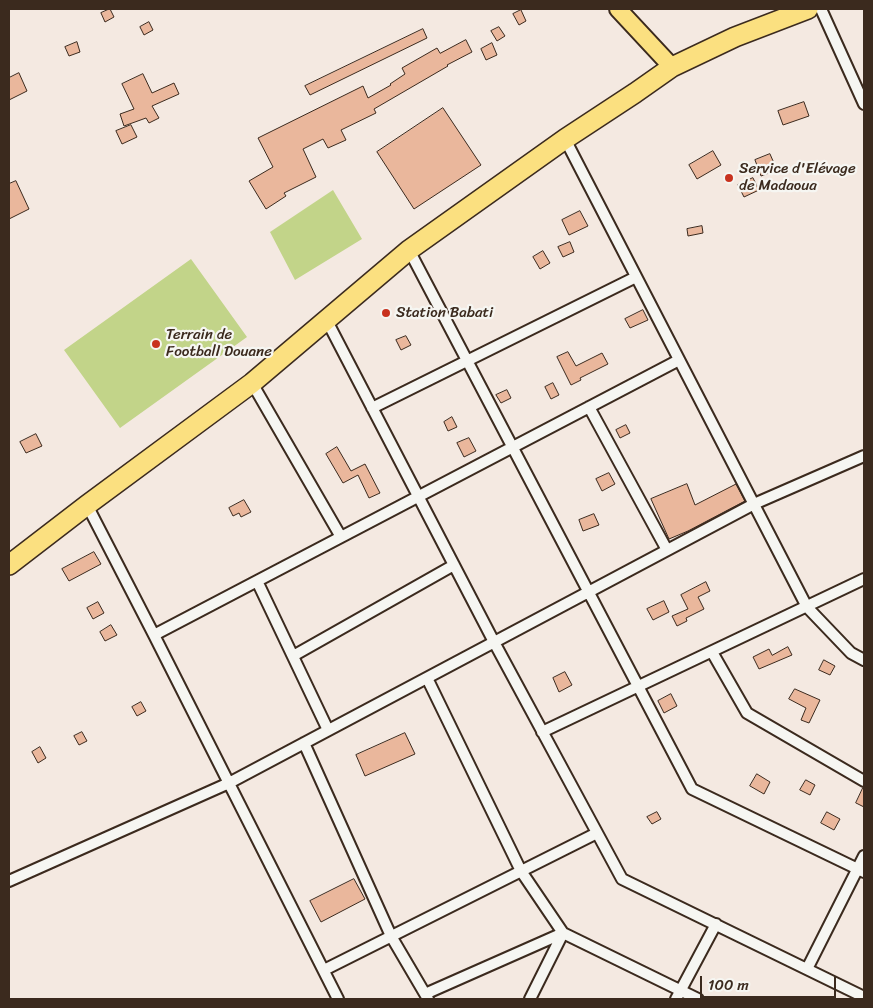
<!DOCTYPE html>
<meta charset="utf-8">
<style>
body{margin:0}
#map{position:relative;width:873px;height:1008px;overflow:hidden;background:#f4e9e1;font-family:Sriracha,sans-serif}
canvas{display:block}
.frame{position:absolute;inset:0;border:10px solid #3b2a1e;pointer-events:none}
.scale{position:absolute;left:700px;top:976px;width:136px;height:22px;box-sizing:border-box;border:2px solid #3b2a1e;border-top:0;padding-left:6px;font-size:15px;line-height:18px;white-space:nowrap;color:#3b2a1e;-webkit-text-stroke:4px #f6f6f2;paint-order:stroke}
</style>
<div id="map">
<canvas width="873" height="1008"></canvas>
<div class="frame"></div>
<div class="scale">100 m</div>
</div>
<script>
const g = document.querySelector('canvas').getContext('2d');
g.lineJoin = 'round';
function fill(path, color) { g.fillStyle = color; g.fill(path, 'evenodd'); }
function trace(path, color, width, dash) { g.strokeStyle = color; g.lineWidth = width; g.lineCap = dash ? 'butt' : 'round'; g.setLineDash(dash || []); g.stroke(path); }
function label(font, color, halo, rows, align = 'center') {
  g.font = font + ' Sriracha,sans-serif'; g.lineWidth = 4.5; g.setLineDash([]); g.textBaseline = 'middle'; g.strokeStyle = halo; g.fillStyle = color; for (const [text, x, y, turn = 0] of rows) {
    g.save(); g.translate(x, y); g.rotate((+turn || 0) * Math.PI / 180); g.textAlign = isNaN(turn) ? turn : align; if (halo) g.strokeText(text, 0, 0); g.fillText(text, 0, 0); g.restore();
  }
}
fill(new Path2D(`
 M333,190l29,49 -67,41 -25,-48z
 M191,259l56,78 -127,91 -56,-78z`), '#c2d489');
const building = new Path2D(`
 M110,9l4,8 -9,5 -4,-9z
 M521,10l5,11 -7,4 -6,-11z
 M149,22l4,8 -9,5 -4,-8z
 M499,27l6,9 -8,5 -6,-10z
 M423,29l4,9 -117,57 -5,-9z
 M466,40l6,12 -25,13 1,1 -74,43 2,4 -35,17 5,10 -18,8 -5,-9 -20,10 13,28 -32,16 2,3 -20,13 -17,-28 24,-14 -15,-29 105,-52 5,12 23,-13 -1,-1 15,-10 -3,-6 35,-20 3,5z
 M77,42l3,10 -11,4 -4,-9z
 M492,43l5,12 -11,5 -5,-11z
 M19,73l8,18 -18,9v-22z
 M143,74l9,19 22,-10 5,11 -27,12 7,12 -10,5 -3,-5 -22,8 -4,-12 14,-5 -12,-25z
 M804,102l5,14 -26,9 -5,-14z
 M443,108l38,57 -67,44 -37,-57z
 M131,125l6,12 -15,7 -6,-13z
 M713,151l8,14 -24,14 -8,-14z
 M770,154l7,16 -16,6 -6,-16z
 M753,178l6,12 -15,7 -6,-12z
 M16,181l13,28 -20,10v-35z
 M580,211l8,15 -19,9 -7,-15z
 M702,226l1,7 -15,3 -1,-7z
 M570,242l4,10 -11,5 -5,-10z
 M543,251l7,12 -10,6 -7,-12z
 M643,310l5,10 -18,8 -5,-9z
 M406,336l5,9 -10,5 -5,-10z
 M568,352l8,14 26,-13 6,11 -28,14 1,2 -10,5 -14,-28z
 M553,383l6,12 -8,4 -6,-12z
 M507,390l4,8 -10,5 -5,-8z
 M452,417l5,10 -9,4 -4,-9z
 M626,425l4,8 -10,5 -4,-8z
 M36,434l6,12 -16,7 -6,-11z
 M469,438l7,13 -12,6 -7,-14z
 M337,447l14,24 14,-7 15,29 -11,5 -11,-23 -15,8 -17,-29z
 M609,473l6,11 -13,7 -6,-12z
 M687,484l8,21 41,-21 9,17 -57,30 -19,8 -18,-40z
 M244,500l7,12 -10,5 -2,-4 -6,3 -4,-8z
 M594,514l5,11 -16,6 -4,-11z
 M94,552l7,12 -32,17 -7,-12z
 M706,582l4,9 -12,6 6,12 -18,9 1,3 -10,5 -5,-10 16,-7 -7,-14z
 M664,601l5,11 -16,8 -6,-11z
 M98,602l6,11 -11,6 -6,-11z
 M111,625l6,10 -12,6 -5,-9z
 M788,647l4,8 -33,14 -6,-12 16,-8 3,6z
 M824,660l11,6 -5,9 -11,-5z
 M565,672l7,13 -13,7 -6,-14z
 M795,689l25,11 -11,23 -8,-3 5,-12 -17,-9z
 M671,694l6,12 -13,7 -6,-12z
 M141,702l5,9 -9,5 -5,-9z
 M82,732l5,9 -8,4 -5,-9z
 M405,733l10,21 -50,22 -9,-21z
 M40,747l6,11 -8,5 -6,-11z
 M757,774l13,8 -6,12 -14,-8z
 M806,780l9,5 -5,10 -10,-5z
 M863,788h1v19l-8,-4z
 M657,812l4,7 -9,5 -5,-7z
 M827,812l13,7 -6,11 -13,-7z
 M354,879l11,20 -44,23 -11,-21z`);
fill(building, '#eab79c');
trace(building, '#3b2a1e', 1);
const street = new Path2D(`
 M821,9l43,95
 M565,139l242,468 44,46 13,7
 M409,250l283,539 172,83
 M326,319l168,323 128,237 242,118
 M252,383l89,154
 M589,407l78,143
 M372,408l264,-131
 M87,505l67,130 184,364
 M257,581l71,149
 M154,635l525,-275
 M712,652l35,61 117,68
 M293,656l161,-91
 M427,678l94,193 42,62 135,66
 M542,732l322,-153
 M304,743l87,193 37,63
 M9,881l220,-98 525,-279 110,-48
 M807,969l57,-113
 M324,970l273,-137
 M425,994l138,-61 -33,66
 M676,999l40,-75`);
const primary = new Path2D(`
 M618,9l54,58`);
const highway = new Path2D(`
 M9,565l78,-60 165,-122 157,-133 156,-111 70,-46 37,-26 63,-30 73,-28`);
trace(street, '#3b2a1e', 14);
trace(primary, '#3b2a1e', 20);
trace(highway, '#3b2a1e', 22);
trace(street, '#f6f6f2', 10);
trace(primary, '#fbe080', 16);
trace(highway, '#fbe080', 19);
for (const [x, y, r, color] of [
 [729,178,5,"#c8321e"],
 [386,313,5,"#c8321e"],
 [156,344,5,"#c8321e"]
]) { const dot = new Path2D(); dot.arc(x, y, r, 0, 2 * Math.PI); g.fillStyle = color; g.fill(dot); trace(dot, '#f6f6f2', 2); }
label('15px', '#3b2a1e', '#f6f6f2', [
 ["Service d'Elévage",739,169],
 ["de Madaoua",739,186],
 ["Station Babati",396,313],
 ["Terrain de",166,335],
 ["Football Douane",166,352]
], 'left');
</script>
